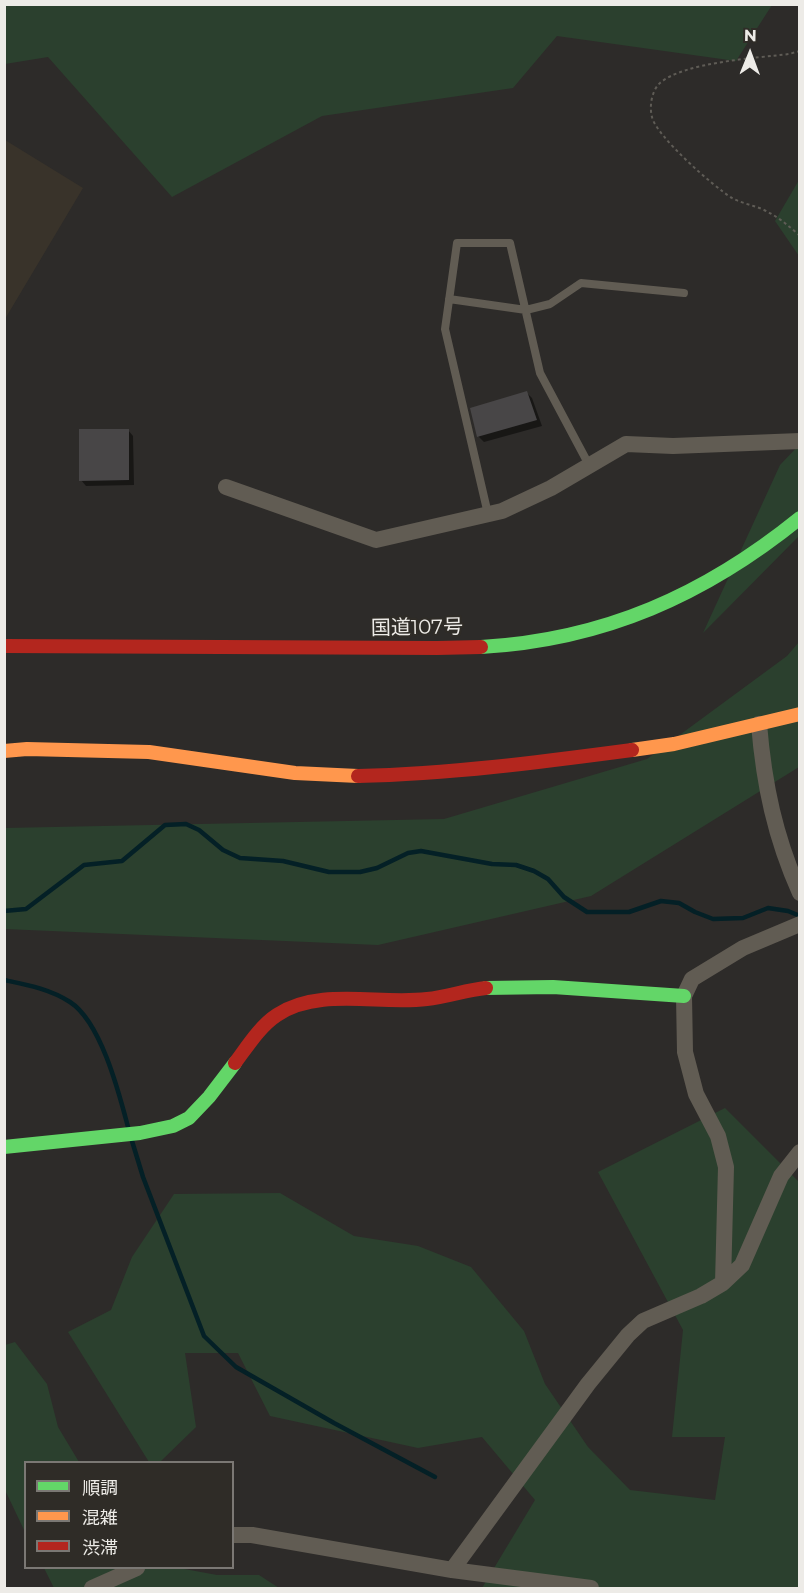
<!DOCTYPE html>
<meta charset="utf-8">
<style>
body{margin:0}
#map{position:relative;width:804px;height:1593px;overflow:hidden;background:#2d2b29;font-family:Montserrat,"Noto Sans JP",sans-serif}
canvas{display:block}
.frame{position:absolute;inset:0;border:6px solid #edebe7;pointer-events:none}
.legend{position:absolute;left:24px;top:1461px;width:210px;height:108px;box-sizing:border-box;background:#2f2c27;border:2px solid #7b7874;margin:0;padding:8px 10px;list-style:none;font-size:18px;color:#edebe7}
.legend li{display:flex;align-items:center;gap:12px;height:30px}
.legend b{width:30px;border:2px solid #7b7874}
.north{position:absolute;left:720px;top:24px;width:60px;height:60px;-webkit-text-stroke:4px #2f2c27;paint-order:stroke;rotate:1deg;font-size:16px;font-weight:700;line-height:24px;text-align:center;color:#edebe7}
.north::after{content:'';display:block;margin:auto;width:21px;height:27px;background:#edebe7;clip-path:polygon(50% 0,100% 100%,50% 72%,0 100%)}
</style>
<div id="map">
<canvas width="804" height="1593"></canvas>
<div class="frame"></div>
<ul class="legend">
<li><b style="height:8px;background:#63d668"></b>順調</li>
<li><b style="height:8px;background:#ff974d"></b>混雑</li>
<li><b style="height:8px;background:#b3261e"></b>渋滞</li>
</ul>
<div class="north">N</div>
</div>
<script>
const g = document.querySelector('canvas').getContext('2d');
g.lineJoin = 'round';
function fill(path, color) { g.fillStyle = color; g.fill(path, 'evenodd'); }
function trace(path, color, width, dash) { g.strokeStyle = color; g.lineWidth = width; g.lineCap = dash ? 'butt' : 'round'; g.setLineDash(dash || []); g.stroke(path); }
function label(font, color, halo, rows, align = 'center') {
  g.font = font + ' Montserrat,"Noto Sans JP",sans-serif'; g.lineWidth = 4.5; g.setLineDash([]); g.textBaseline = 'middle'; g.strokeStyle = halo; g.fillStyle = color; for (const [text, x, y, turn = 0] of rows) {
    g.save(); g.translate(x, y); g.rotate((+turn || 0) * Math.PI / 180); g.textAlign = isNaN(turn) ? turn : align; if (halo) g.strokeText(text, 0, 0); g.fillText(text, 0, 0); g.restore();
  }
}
fill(new Path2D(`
 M5,140l78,48 -78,131z`), '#39332a');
fill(new Path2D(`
 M5,4h767v1l-36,56 -179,-25 -44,52 -191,28 -150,81 -124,-140 -43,7z
 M799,180v76l-24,-35z
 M799,445v91l-96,97 77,-168z
 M799,642v125l-208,129 -213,49 -373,-16v-101l439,-9 203,-60 140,-103z
 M725,1108l74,74v406h-317l53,-88 -53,-63 -64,11 -148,-32 -32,-63h-53l11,74 -36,35h-11l-81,-130 43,-22 21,-53 42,-63 106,-1 74,43 64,10 53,21 53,64 21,53 43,63 42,43 85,10 10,-63h-53l11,-107 -85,-158z
 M15,1342l32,42 11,43 21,35h-53l-1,70 -20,-42v-145z
 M44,1568h135l38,7h42l20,13h-225z`), '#2b402e');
fill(new Path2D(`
 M527,393l5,5 10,28 -58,16 -6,-6z
 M128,430l5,6 1,49 -48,1 -5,-6z`), '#0007');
trace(new Path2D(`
 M4,911l22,-2 58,-44 38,-4 43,-36 21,-1 13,6 24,20 17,8 43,3 46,11h31l17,-4 31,-15 13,-2 71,13 24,1 18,6 14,8 16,18 23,15h42l32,-11 18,2 16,9 18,7 30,-1 25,-10 20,3 12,5
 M4,980c24,5 46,9 66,22 31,20 49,91 58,125
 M132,1141l11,36 61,159 32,31 98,56 101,54`), '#042026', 4.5);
fill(new Path2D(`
 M527,391l10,29 -60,17 -7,-29z
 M79,429h50v51l-50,1z`), '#484647');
trace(new Path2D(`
 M800,51l-11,3c-32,4 -105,8 -129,29 -8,7 -11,23 -8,34 4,19 62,70 80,81 9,5 20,7 30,11 15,7 26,16 38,27`), '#5f5c56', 2, [3, 3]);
trace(new Path2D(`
 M449,299l77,11 24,-6 31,-21 103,10
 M488,514l-43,-185 12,-86h53l30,130 49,92`), '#615c53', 8);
trace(new Path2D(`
 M226,487l150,53 126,-29 49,-23 75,-44 47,2 127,-5
 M759,724c5,61 16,113 41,169
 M723,1283l3,-116 -8,-31 -22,-42 -11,-42 -1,-56 8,-17 51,-31 57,-24
 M232,1535h20l200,35 139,18
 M452,1570l136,-186 40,-49 15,-14 58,-25 22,-13 19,-18 39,-89 19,-24
 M92,1588l45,-20`), '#615c53', 16);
trace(new Path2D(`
 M481,647c123,-7 224,-52 319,-129
 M486,988l67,-1 131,9
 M4,1147l136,-14 33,-7 16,-8 20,-21 26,-34`), '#63d668', 14);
trace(new Path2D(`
 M632,750l42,-6 126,-30
 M4,751l23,-2 122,3 146,21 63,3`), '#ff974d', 14);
trace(new Path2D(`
 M4,646l433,2 44,-1
 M358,776c92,-2 183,-14 274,-26
 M235,1063c12,-16 25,-37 42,-48 42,-28 102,-10 150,-16 20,-2 39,-9 59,-11`), '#b3261e', 14);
label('20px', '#edebe7', '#2f2c27', [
 ["国道107号",417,628,-1]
]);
</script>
